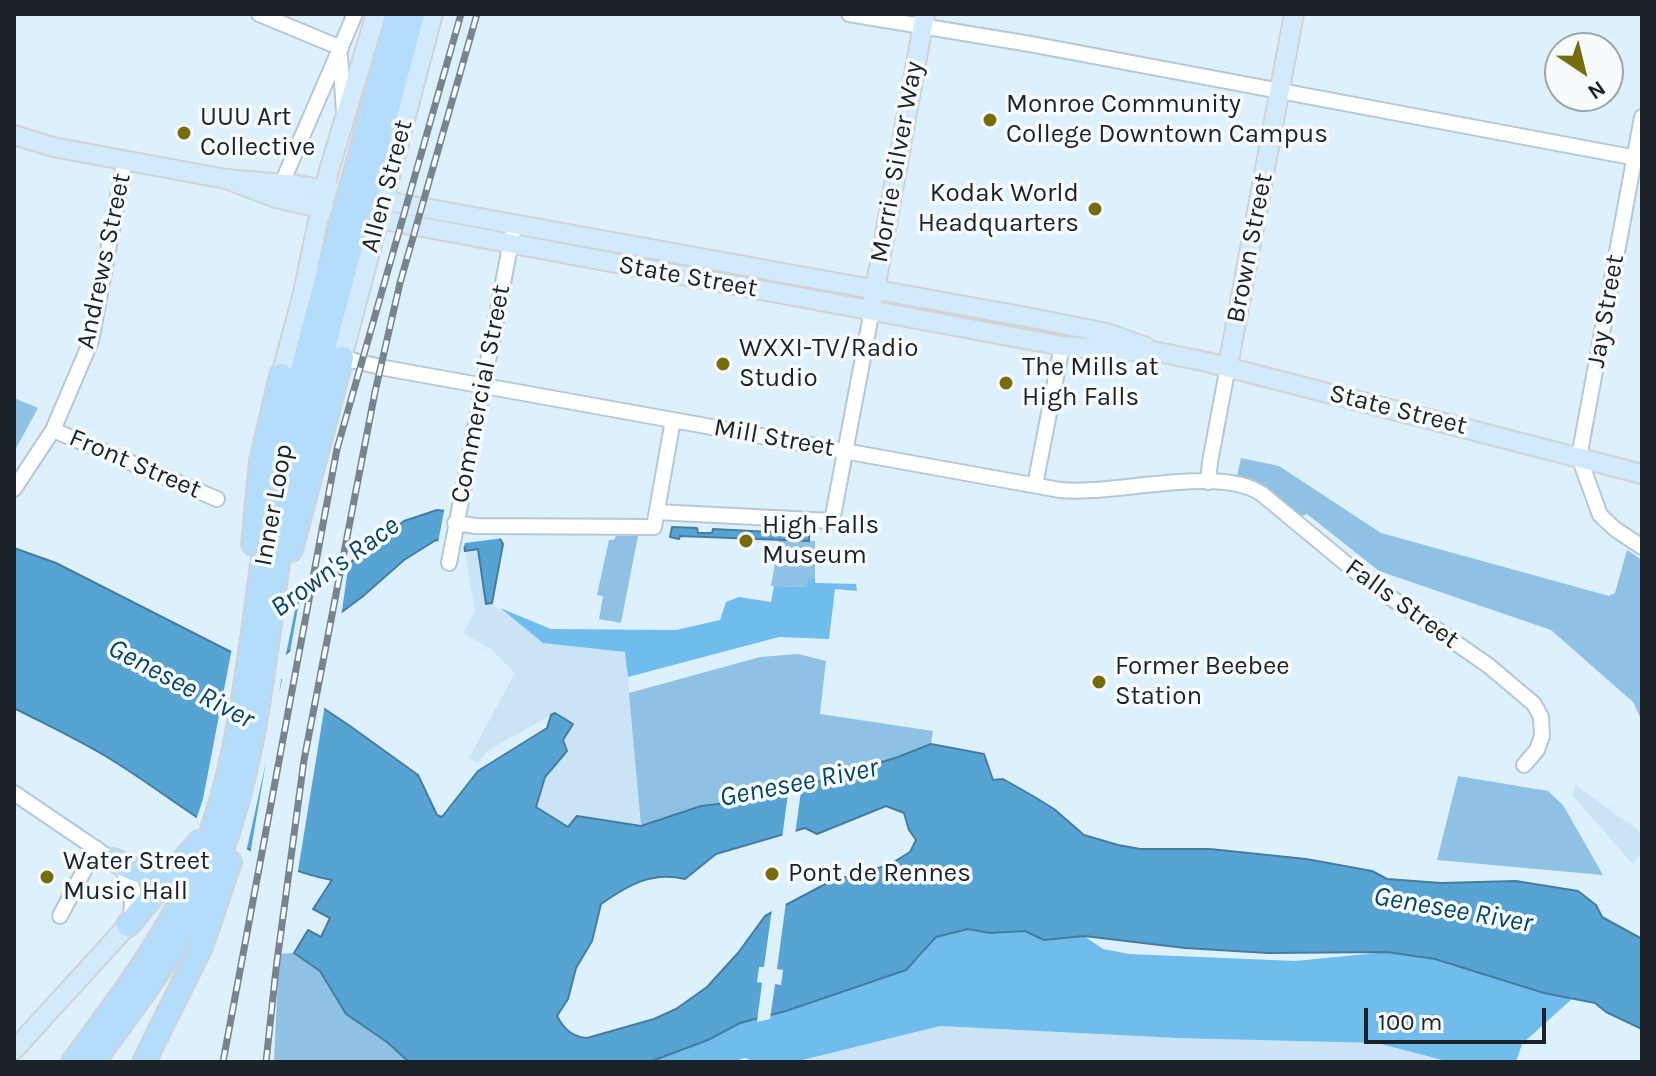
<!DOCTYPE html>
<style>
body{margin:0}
#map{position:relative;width:1656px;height:1076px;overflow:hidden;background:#ddf0fd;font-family:Karla,sans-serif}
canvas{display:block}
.frame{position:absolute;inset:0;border:16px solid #1c2328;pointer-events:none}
.north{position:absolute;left:1544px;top:32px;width:80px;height:80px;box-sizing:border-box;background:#f7fbfd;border:2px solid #9fa5a8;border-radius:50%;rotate:145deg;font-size:22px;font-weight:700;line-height:32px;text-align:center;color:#1c2328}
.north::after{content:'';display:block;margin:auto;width:28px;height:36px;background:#766d0a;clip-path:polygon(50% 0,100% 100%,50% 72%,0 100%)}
.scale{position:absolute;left:1364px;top:1008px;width:182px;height:36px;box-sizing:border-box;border:4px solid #1c2328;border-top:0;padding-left:10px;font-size:24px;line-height:28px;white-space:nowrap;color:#1c2328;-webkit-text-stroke:6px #f7fbfd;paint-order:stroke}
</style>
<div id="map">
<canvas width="1656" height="1076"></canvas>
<div class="frame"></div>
<div class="north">N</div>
<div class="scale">100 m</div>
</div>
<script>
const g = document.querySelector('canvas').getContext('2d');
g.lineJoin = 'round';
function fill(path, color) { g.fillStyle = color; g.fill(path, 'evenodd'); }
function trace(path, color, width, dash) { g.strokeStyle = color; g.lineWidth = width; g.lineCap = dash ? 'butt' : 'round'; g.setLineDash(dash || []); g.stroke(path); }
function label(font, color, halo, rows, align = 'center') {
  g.font = font + ' Karla,sans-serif'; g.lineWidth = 7; g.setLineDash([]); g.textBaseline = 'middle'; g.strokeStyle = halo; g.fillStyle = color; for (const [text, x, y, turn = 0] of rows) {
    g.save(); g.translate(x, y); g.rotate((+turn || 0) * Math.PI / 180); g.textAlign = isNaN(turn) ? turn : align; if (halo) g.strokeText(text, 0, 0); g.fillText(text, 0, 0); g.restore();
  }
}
fill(new Path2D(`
 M478,549l9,55 5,-1 51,40 83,9 15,174 -63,-10 -10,11 -32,-20 9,-30 22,-26 -4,-11 9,-16 -21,-9 -64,36 -9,12 -9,-5 46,-85 -24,-24 -28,-16 12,-21 -10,-61z
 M1575,785l67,48v18l-9,13 -60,-68z
 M940,1026l237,12 200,5 73,19h-652z`), '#cae3f5');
fill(new Path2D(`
 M14,398l24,10 -24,44z
 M1241,458l38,8 102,67 228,63 6,-3 12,-43 15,10v161l-9,-19 -82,-72 -172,-59 -72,-57 -7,3 -46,-36 -17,-5z
 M616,536h22l-17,87 -22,-4 4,-23 -6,-1 12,-55h5z
 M779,540l36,1v38h-7v8l-37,-1z
 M798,654l28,7 -6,53 113,17 -2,13 -33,13 -137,42 -60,7 -60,20 -12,-133 131,-36z
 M1458,776l90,15 15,14 40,70 -166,-15z
 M294,953l26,18 26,43 41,28 22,20h-135l5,-108z`), '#8ec1e3');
fill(new Path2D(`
 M808,578l7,1v4l41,1 1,7 -22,-2 -6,50 -50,-2 -151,40 -3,-25 -82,-9 -43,-35 51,21 125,1 44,-10 6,-18 13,-5 32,5 3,-16 33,1z
 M968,929l22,4 35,-2 19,9 40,-4 19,13 26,5 166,7 92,-9 48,7 109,34 29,5 -51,46 -6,18h-66l-73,-19 -200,-5 -237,-12 -145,36h-39l-11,-4 -13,4h-83l59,-22 32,-17 46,-12 132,-52 18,-22z`), '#6fbced');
const water = new Path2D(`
 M437,510l50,6 16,28 -11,59 -6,1 -8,-55 -13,2 -1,-7 -28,-4 -32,20 -42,37 -97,72 85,57 68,49 19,40 5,2 36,-46 69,-43 4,-13 4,-2 18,11 -10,16 4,11 -22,26 -9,30 32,20 9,-11 64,10 60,-20 60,-7 137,-42 33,-13 53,10 9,26 10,-1 30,17 21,13 30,26 34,10 22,4h70l96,10 66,12 15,8 54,4 75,-2 62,10 18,14 6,12 40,22v90l-36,-17 -11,-9 -51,-10 -109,-34 -48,-7 -119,1 -83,-5 -101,-12 -40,4 -19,-9 -35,2 -22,-4 -32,8 -30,33 -120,41 -46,12 -32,17 -59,22h-240l-22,-20 -41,-28 -26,-43 -26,-18 14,-23 13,7 9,-19 -17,-9 19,-29c-86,-16 -152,-79 -225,-123 -30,-18 -62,-33 -93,-49v-160l42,15 177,90 171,-132zM886,806l18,7 5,17 7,10 -6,12 -21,13 -58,16 -66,35 -27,37 -31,34 -31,22 -22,10 -67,19c-15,-1 -23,-9 -30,-22l11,-17 8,-31 16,-27 9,-37c27,-19 51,-33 84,-25l31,-25 89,-26 12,6z
 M672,527l25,1 1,5h14l1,-4 96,5v7l-129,-5 -1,3 -9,-2z`);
fill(water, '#57a4d4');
trace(water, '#457da0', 2);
fill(new Path2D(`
 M445,506l45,7 14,25 -39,5 -1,4 -26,-4z
 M349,562l-8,55 -51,35 10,-55z
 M297,600l-12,59 -13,10 10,5 -3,20 4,-19 42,29 -28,173 -47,-22 16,-93 -20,91 -50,-33 7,-21 29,-151z
 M808,780v4h-6l-7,51 -13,4 7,-53z
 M786,902l-9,67 6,1 -2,15 -6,-1 -5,35 -13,3 5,-39 -5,-1 2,-15h5l8,-58z`), '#ddf0fd');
const minor = new Path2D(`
 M259,14l82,34
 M849,14l181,30 612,115
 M340,56l4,55
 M1642,117l-63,340 21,58 15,14 27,18
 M282,183l73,-169
 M342,358l43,10 675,122c52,6 159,-26 202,4l105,87 122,85 45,38 7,13 1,19 -5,14 -13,15
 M53,430l164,69
 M1208,482l2,-20 18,-96
 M1035,485l27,-139
 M14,489l39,-59 38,-89 34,-181
 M657,512l175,9 40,-211
 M455,523l21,3 178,1 19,-107
 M449,563l65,-337
 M14,793l106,72 13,24 -2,28
 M60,916l36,-68`);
const major = new Path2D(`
 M14,135l39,12 173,32 72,6 734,133 75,15 39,14
 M226,179l50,19 44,10 742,138 61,5h30l54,11 435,112
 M873,300l52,-286
 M342,358l91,-344
 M1228,366l66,-352
 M281,375l21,-78 26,-123 48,-160
 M14,1050l114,-125`);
const highway = new Path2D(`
 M356,169l41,-155
 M371,172l42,-158
 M253,544l8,-83 20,-86
 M291,550l51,-192
 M114,860c23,12 41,21 64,5
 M128,925l71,-83
 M73,1062c50,-67 100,-133 131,-211 40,-100 47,-221 64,-327 16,-98 45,-193 70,-289
 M93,1062c45,-60 91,-121 120,-190 47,-110 53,-239 72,-357 16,-93 44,-185 68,-277
 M144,1062l57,-115 29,-85`);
trace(minor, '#b6c8d5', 18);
trace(major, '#d2d3d4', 22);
trace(highway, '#d2d3d4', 26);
trace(minor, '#fff', 14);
trace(major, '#d1ebfc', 18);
trace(highway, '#b3ddfa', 22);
const rail = new Path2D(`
 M223,1062l114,-613 124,-435
 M266,1062l10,-93 28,-209 71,-368 25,-109 77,-269`);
trace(rail, '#77848d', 7);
trace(rail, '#f7fbfd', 4, [12]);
const highwayBridge = new Path2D(`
 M338,235l18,-66
 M353,238l18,-66`);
trace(highwayBridge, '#d2d3d4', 26, []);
trace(highwayBridge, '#b3ddfa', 22);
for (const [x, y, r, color] of [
 [990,120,8,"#766d0a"],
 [184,133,8,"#766d0a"],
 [1095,209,8,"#766d0a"],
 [723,364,8,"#766d0a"],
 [1006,383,8,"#766d0a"],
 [746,541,8,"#766d0a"],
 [1099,682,8,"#766d0a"],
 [772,874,8,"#766d0a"],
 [47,877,8,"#766d0a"]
]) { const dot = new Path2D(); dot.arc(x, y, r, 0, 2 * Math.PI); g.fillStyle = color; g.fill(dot); trace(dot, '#f7fbfd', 3); }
label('26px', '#1c2328', '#f7fbfd', [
 ["Monroe Community",1006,105],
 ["College Downtown Campus",1006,135],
 ["UUU Art",200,118],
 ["Collective",200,148],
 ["Kodak World",1079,194,"right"],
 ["Headquarters",1079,224,"right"],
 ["WXXI-TV/Radio",739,349],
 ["Studio",739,379],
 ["The Mills at",1022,368],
 ["High Falls",1022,398],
 ["High Falls",762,526],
 ["Museum",762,556],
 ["Former Beebee",1115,667],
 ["Station",1115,697],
 ["Water Street",63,862],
 ["Music Hall",63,892],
 ["Pont de Rennes",788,874]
], 'left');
label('26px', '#1c2328', '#f7fbfd', [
 ["Morrie Silver Way",897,162,-80],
 ["Allen Street",387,186,-75],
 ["Brown Street",1250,248,-79],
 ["Andrews Street",104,261,-78],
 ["State Street",688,277,10],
 ["Jay Street",1606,311,-80],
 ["Commercial Street",481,394,-79],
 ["State Street",1398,410,14],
 ["Mill Street",774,438,10],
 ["Front Street",135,464,23],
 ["Inner Loop",274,505,-80],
 ["Falls Street",1402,604,36]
]);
label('italic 28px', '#054666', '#f7fbfd', [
 ["Brown's Race",335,567,-36],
 ["Genesee River",181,684,28],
 ["Genesee River",799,783,-11],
 ["Genesee River",1453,910,10]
]);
</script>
